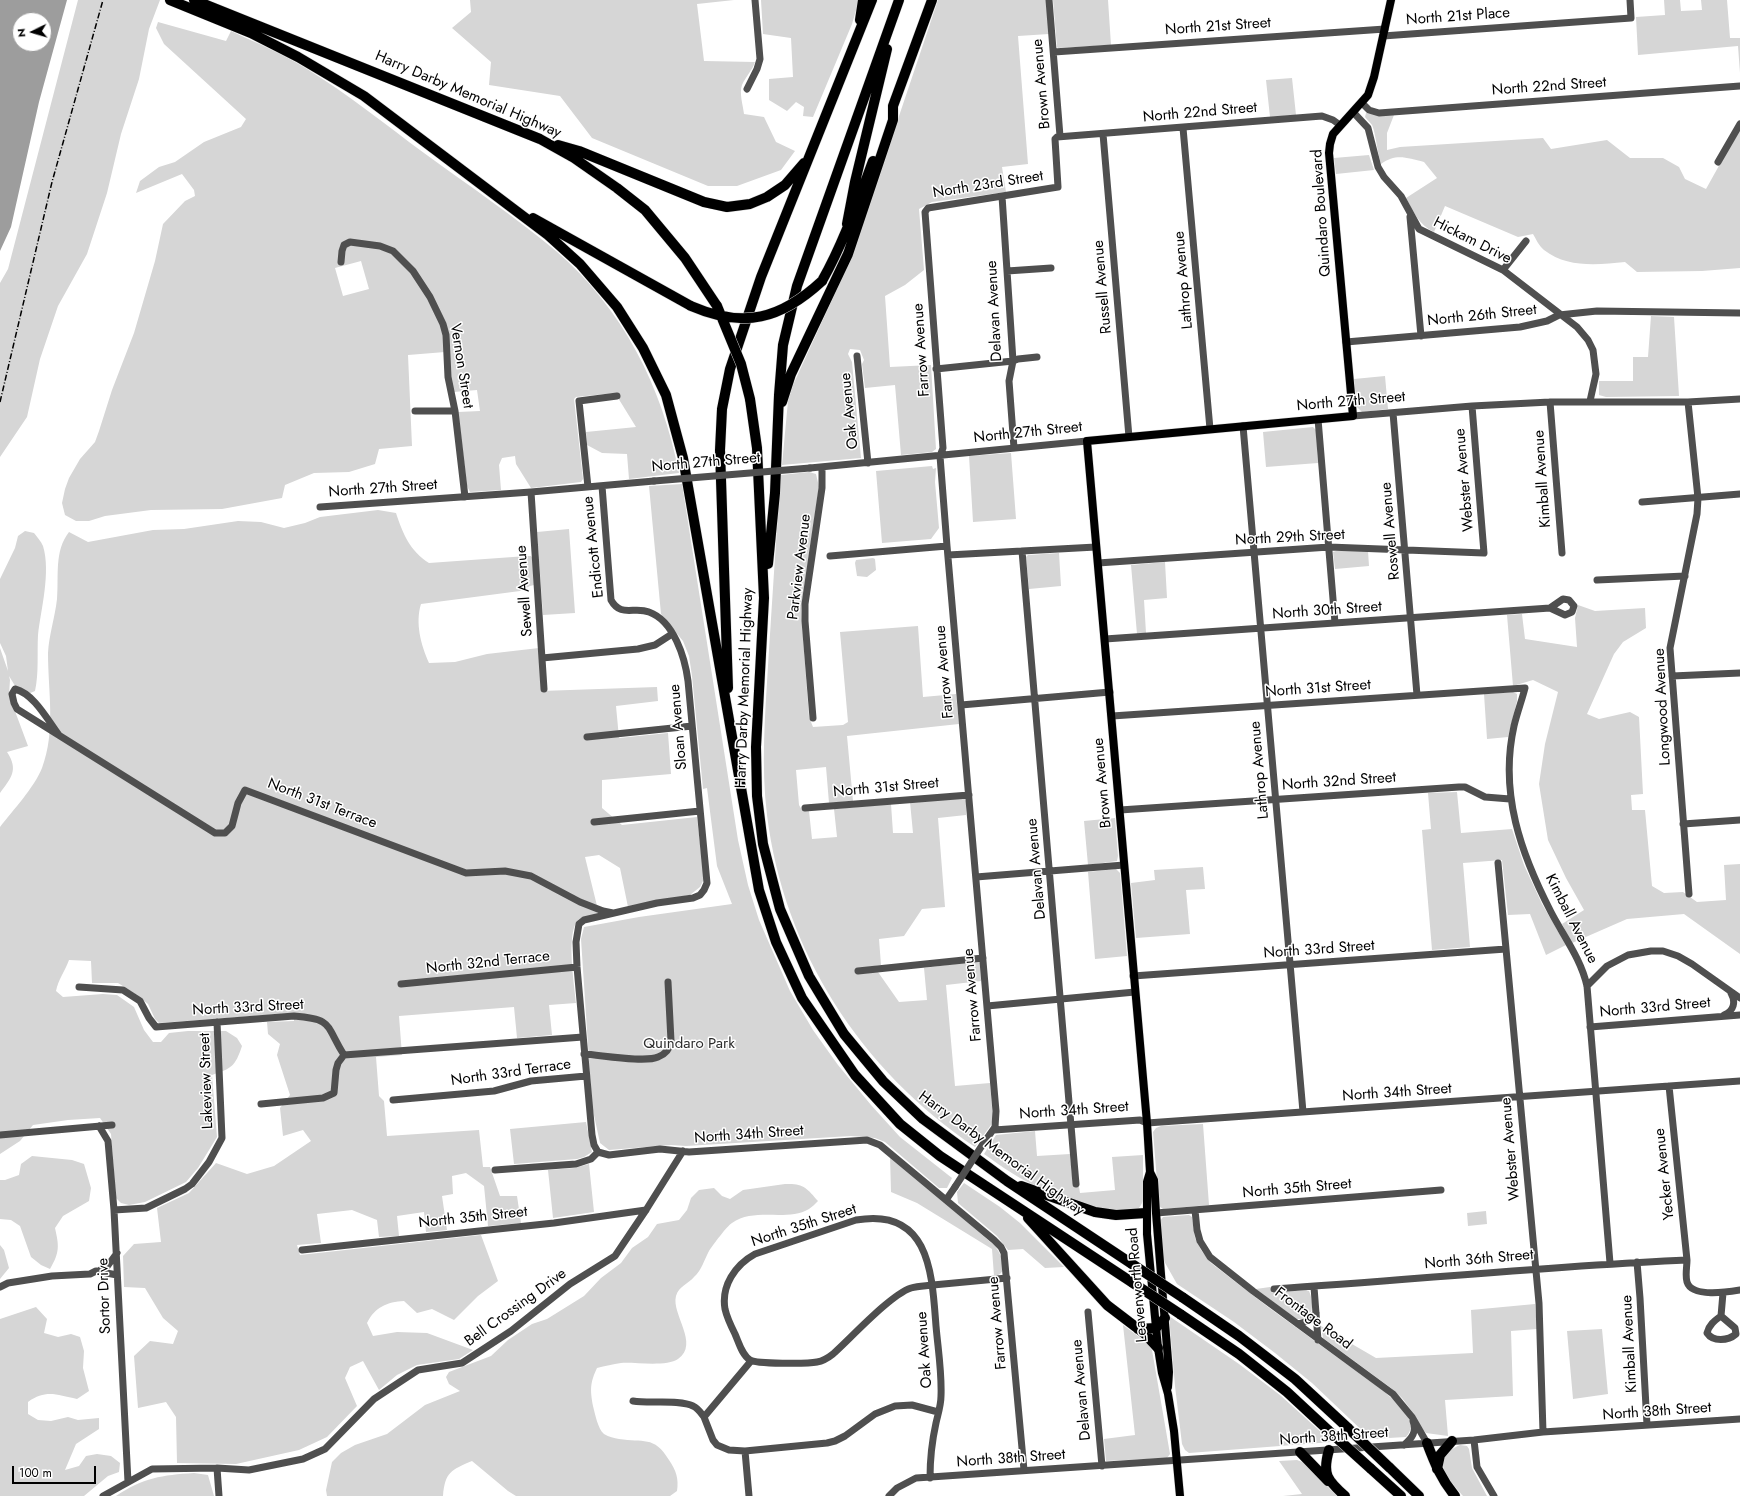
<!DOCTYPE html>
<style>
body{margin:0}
#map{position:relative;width:1740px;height:1496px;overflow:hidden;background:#fff;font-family:Jost,sans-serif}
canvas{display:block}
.north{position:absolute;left:12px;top:12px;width:40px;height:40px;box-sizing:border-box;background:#fff;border:1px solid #999;border-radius:50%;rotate:265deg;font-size:11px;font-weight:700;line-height:16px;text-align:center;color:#000}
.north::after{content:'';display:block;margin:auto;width:14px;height:18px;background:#000;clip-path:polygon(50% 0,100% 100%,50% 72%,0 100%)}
.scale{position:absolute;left:12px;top:1466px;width:84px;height:18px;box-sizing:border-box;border:2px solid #000;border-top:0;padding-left:5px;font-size:12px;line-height:14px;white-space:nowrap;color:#000;-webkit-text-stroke:3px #fff;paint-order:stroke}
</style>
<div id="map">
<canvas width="1740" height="1496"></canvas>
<div class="north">N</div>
<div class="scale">100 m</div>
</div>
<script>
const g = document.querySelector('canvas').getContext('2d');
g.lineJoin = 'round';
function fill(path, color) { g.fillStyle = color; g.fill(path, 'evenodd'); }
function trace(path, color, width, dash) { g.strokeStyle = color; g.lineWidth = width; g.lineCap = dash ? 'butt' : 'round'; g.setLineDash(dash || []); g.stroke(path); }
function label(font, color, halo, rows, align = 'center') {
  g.font = font + ' Jost,sans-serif'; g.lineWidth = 3; g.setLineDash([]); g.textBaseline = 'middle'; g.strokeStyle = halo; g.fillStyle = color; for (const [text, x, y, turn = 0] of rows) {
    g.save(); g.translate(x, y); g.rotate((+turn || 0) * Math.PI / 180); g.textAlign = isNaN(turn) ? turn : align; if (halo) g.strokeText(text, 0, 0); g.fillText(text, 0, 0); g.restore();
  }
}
fill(new Path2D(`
 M78,0h82l-11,29 -10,50 -18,55 -14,59 -20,61 -29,52 -18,53 -13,58 -27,40v-174l8,-14z
 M470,0h264l-37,4 7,57 51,1c-3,9 -9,14 -13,23 -3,8 1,20 2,29l20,3 12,25 19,9 -14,19 -44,16h-29l-116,-48 -32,-42 -71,-11 2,-23 -39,-34 19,-16z
 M761,0h98l-7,24 -39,93 -10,-1 1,-9 -8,-5 -9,9 -18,-11v-21l24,-2 -2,-39 -28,-4z
 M938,0h108l3,34 -31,2 10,128 -26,3 4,25 -74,10 -13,7 5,61 -19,15 -20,11 5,71 41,-2 5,84 -4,3 -31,3 -6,-70 -30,3 -3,-24 2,-4 -4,-10 -10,-1 -2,5 4,8 9,96 -79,7 6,-64 5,-16 59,-129z
 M1053,0h55l3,45 -53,3 -1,-1z
 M1664,0h16l1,11 21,-1 -1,-10h26l3,38h10v35l-2,-27 -100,9 -2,-38 29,-2z
 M158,22l68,19 5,-10c26,12 52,23 76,38 41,25 79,56 117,84 44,32 90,63 132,98 67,58 106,135 123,222l-50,6 -2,-25 -25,-1 -15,-8 -1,-13 50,-5 -21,-34 -39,4 -2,2 9,80 -2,3 -50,6 -15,-24 -1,-8 -13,2 -3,7 2,25 -31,2 -3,-6 -9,-74 22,-1 -3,-21 -23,2 -9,-40 -37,3 4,91 -33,3 -4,15 -26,8 -35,1 -29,12 -3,13 -60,11 -71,1 -46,6 -16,5h-13l-11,-6 -3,-12 3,-14 4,-11 11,-19 15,-17 4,-11 13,-41 22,-57 21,-72 8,-37 22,-23 10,-5 -1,-6 -12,-16 -46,19 4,-12 19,-14 16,-5 29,-20 37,-15 5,-8 -82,-75 -8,-16zM361,261l8,28 -26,7 -8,-28z
 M1292,78l4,37 -26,2 -4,-37z
 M1366,113l28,2 -7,18v17l13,-3 143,-9 8,11 56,-9 23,18h33l16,9 6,12 21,10 34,-61v140l-38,3 -65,1 -12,-10c-28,3 -58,6 -81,-12 -5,-4 -8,-11 -11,-16l-15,3 -73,-31 -11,26c-15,-7 -20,-19 -28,-34l31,-20 -13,-16c-17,-4 -28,-9 -43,2 -3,-8 -6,-34 -9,-39 -2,-3 -5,-5 -7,-8z
 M1369,155l5,15 -38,4 -2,-16z
 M1651,316l23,1 5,79 -73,1 -7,-2v-14h34v-24h15z
 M1385,376l3,33 -26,3 -5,-5 -3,-28z
 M1313,427l3,3 2,33 -52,4 -3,-35z
 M1011,453l5,66 -43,3 -4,-66z
 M932,466l1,3 3,-1 -1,14 4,46 -8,11 -49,4 -6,-72z
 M809,472l7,2 3,13 -18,123 8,107 4,10 30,-2 5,-3 -8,-90 78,-6 5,71 33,-3 3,30 -112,12 6,65 -24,2 -3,-36 -30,3 3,35 3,5 7,1 3,28 25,-2 -3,-28 57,-5 2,29h20l-3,-31 54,-4 2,3v14l-28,3 7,89 -23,2 -18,27 -25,3 2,26 -26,4 1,5 22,-2 21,30 28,-2 -3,-32 54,-7 2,2 1,18 -35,4 9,101 35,-3 3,36 -2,6 -16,22c-114,-77 -191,-195 -208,-332 -6,-50 -2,-99 1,-149 4,-64 8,-127 13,-191z
 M682,484l56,356 10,45 11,35 31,71 23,39 25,35 33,40 29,32 52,41 -5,10h-8l-54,-46 -10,-4 -24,-2 -165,10 -15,-1 -62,5 -9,-7 -8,-37 -11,-167 3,-12 55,-10 93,-13 -15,-38 -10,-78 -4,1 -11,-113 -3,-20 -6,-15 -22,-27 -12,-128z
 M378,510l18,3c7,21 14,38 33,50l98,-7h4l2,3 1,26 -4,1 -10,5 -99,13c-6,19 0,41 8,59l26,-1 32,-8 52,-6 2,43 116,-4 1,14 -42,5 3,32 49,-5 3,41 -69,6v28l20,17 75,-8 7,62 -4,8 -10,8 -62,12 -8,-39 -21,-13 -14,2 14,57c-5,2 -13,2 -18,4 -17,8 -6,69 -5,85l-27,2 3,30 -35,3 -3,-31 -115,9 3,39 -26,2 3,39 5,5 3,35 92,-6 4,37h7l10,29h17l4,27 -33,3 -4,-40 -18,-13 -14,3 1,18 -11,2 5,34 -21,2 -2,-20 -27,4 2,20 -20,1 -2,-17 -25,-10 -35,4 4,29 -24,2 3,10 181,-20 17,46 -20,15 -24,24 -22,-11 -15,4 -13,-12c-17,1 -29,6 -37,22l6,13 24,-4 30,1 46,17 -14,9 -42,6 -20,10 -18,15 -16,-29 -13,6 -5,11 12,28 -30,31 -28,13 -63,14 -59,-1 -1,-46 -10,-15 -28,6 -4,-52 16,-15 23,3 5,-13 -15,-13 -18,-30 -21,-1 -1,-31 11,-12 27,-2 -4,-34 32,-15 27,-30 31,11 27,-8 37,-25 -8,-11 -20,6 -3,-28 10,-13 -13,-40 3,-11 -12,-10 -1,-12 27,-1v-8l-135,10 -4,-4 -7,-15 -14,-11 -16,-10h-26l-1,-22 -22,-1c-4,11 -11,20 -13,31l7,6 40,-3 14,1 17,12 10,23 9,12h8l8,-9 19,-2h38l11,7 5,8c-7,21 -10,22 -30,29l5,62 -19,31 -12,14 -41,20 -16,3 -8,-2 -5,-5 -5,-64 -11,-16 -32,2 -35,5 -13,16 -20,13v-327c13,-17 34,-39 42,-59 14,-37 6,-76 6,-115 1,-18 7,-36 9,-54 2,-23 -3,-48 12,-67l19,10 65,-12 31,-1 54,-8 23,1 23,6 21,-5 15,-6z
 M569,529l6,84 -32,2 -6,-83z
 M25,531l9,2c3,4 7,8 9,13 8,26 -2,63 -5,89 -1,19 1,38 -3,56l-7,3h-8l-11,-18 1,4 -1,15 19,51 -21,6c12,18 4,26 -7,41v-145l8,23 -2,-15 -6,-13v-64l15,-31 3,-12z
 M1336,551h32l1,15 -34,3 -2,-17z
 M1059,553l2,33 -32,3 -3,-32 2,-2z
 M873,558l2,1 1,11 -9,7 -10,-1 -2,-13 1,-3z
 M1165,562l2,36 -23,2 2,33 -9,1 -6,-69z
 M1578,605l17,6 50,-3 1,20 -23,14 -9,12 -27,60 12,5 31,-7 9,5 4,77 -12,1 1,15h13l7,76 12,7 19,-1 14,10 29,-2 -2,-35 16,-1v90l-56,-40 -57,5 -55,24 -10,-19 22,-14 -18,-32 -18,-38 -9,-56 6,-40 13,-52 -25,-12 -20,6 -6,-71 15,-1 3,25 52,8 -2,-29z
 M1513,692l4,2v7l-9,36 -21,2 -3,-45z
 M1457,792l4,41 51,-4 12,36 18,39 24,41 -20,10 -16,-41 -22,1 -6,-55 -39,3 7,84 -38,3 -10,-120 9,-1 -3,-36z
 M1115,818l3,38 -1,5 -29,4 -4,-44z
 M1203,867l2,22 -19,1 4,44 -54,4 -5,-55 24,-3 -1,-10z
 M1116,869l4,4 7,83 -32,3 -7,-87z
 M586,1122l6,30 -8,5 -7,2 -63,5 -4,-35z
 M1203,1124l6,81 -46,4 -4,-3 -6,-74 3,-4 5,-2z
 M1035,1131l2,25 33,-2 3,32 6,1 1,6 35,-3 -3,-33 31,-2v46c-2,4 -3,7 -7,9 -17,8 -76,-13 -94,-21 -21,-9 -40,-22 -58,-35l12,-19z
 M890,1155l105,91c6,8 16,28 -1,30l-2,-27 -75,-46 -26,-11z
 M32,1156l40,4 12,4 7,24 -2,13 -26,15 -8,12c4,18 5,24 -5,41l-9,-4 -10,-8 -11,-31 -9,-6 -11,-1v-39h5l14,-5 2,-11z
 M589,1164l5,48 -41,6 -5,-48 27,-2z
 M964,1183l36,24 20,16 44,44 -19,1 -22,-19 -15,1 -11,-14 -39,-33 -1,-11z
 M785,1184c18,-1 22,4 33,17 -3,3 -6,6 -9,8 -22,13 -54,-2 -77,14 -5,3 -19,22 -23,28 -5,9 -7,19 -15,26 -6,7 -15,9 -18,19 -5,18 24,48 2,63 -11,8 -43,3 -57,4 -8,1 -16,3 -24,5 -7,15 -7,21 -4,38 2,8 5,23 11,28 5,3 10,4 15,5 24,4 35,-4 50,21 7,10 10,19 8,31l-7,5h-154l-8,-5 -36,-30c-21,9 -27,11 -29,35h-116l-1,-6 6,-28 9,-9 14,-8 32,-11 38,-29 35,-14 -11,-7 -3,-7 3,-5 42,-16 17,-16 24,-16 15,-5 37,-23 17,-18 20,-15 11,-15 16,-11 9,-13 22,-4 8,-10 4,-12 8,-8 15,-2 8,8 8,3 13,-9z
 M1486,1211l1,13 -19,2 -1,-13z
 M1189,1215l3,2 3,21 6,12 10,13 57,44 117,85c11,11 36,29 21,45l-35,2 -59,-56 -37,-30 -41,-31 -57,-38 -13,-23 -4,-40 3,-4z
 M0,1245l4,5 5,18 -9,11z
 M1270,1287l2,6 34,-3 3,1c4,9 5,21 -2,28h-11l-40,-30z
 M1535,1304l2,25 -26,2 2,65 -68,4 3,36 -22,-3 -4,-4 -8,-15 -12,-16 -11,-10 -68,-50 -2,-12 55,32 97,-5 -2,-43z
 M36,1307l11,12 -3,14 14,4 13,-3 9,3 4,14 -1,17 6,23 -12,8c-20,-4 -31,-10 -49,3v12l10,6 13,1 17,-4 10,3 21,-2v11l-23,15 -11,26 14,-4 7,-10 11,-2 14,2 9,7 -1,9 -11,4 -24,20h-84v-177z
 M1169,1316l70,48 41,31 52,47 -143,11 -4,-3 -3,-6 -7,-58z
 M1123,1325l23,17 6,8 18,104 -3,4 -61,3 -2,-22 31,-4z
 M1602,1329l6,65 -35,5 -6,-68z
 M1460,1445l7,1 2,3 3,19 15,28h-24c-15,-18 -35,-37 -3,-51z
 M1297,1460l8,3 32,33h-54l19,-2 -23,-33z
 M194,1473l14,2 6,21h-98c27,-18 46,-21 78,-23z`), '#d6d6d6');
fill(new Path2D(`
 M0,0h67l-28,102 -28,125 -11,24zM20,20h24v24h-24z`), '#9d9d9d');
const major = new Path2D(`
 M1150,1172l4,8 2,33 13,159 -1,15
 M1180,1496l-6,-65 -6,-37 -6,-21 -4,-25 -11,-114v-52l3,-10 -3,-49 -60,-682 266,-25 -24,-263 1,-9 3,-10 35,-39 6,-18 17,-77`);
const highway = new Path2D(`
 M170,0l81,33 47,24 66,39 184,139 32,29 37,43 26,41 23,47 17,63 76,432 17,52 26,56 53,77 45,49 40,32 193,127
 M194,0l346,139 34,19 43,30 28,22 40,48 32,48
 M860,20l3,-20
 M558,145l21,6 125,51 23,5 23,-3 17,-7 18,-12 19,-22
 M533,218l158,88
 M847,224l8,-42 32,-133
 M822,281c21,-37 36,-80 51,-120
 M750,399l7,49 7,150 -8,149 1,49 6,48 17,65 29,67 35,58 39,47 40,38 84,62 125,83
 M782,402l9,-28 57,-120 45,-134v-14l39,-106
 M768,564l7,-71 4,-98 4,-50 14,-59 102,-286
 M728,688l-8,-238 2,-41 8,-40 31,-92 111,-277
 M1021,1186l74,26 21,3 30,-2
 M1028,1218l79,87 38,29 13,14
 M1182,1297l57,39 56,43 54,50
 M1180,1314l59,40 48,38 42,39
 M1138,1329l18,-1 9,-10
 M1427,1443c8,21 14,36 28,53
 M1329,1450c-7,24 -2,30 16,46
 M1300,1452l28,29
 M1389,1467l30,29
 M1370,1468l31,28
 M1437,1469l3,-14 12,-14`);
trace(major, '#dbdbdb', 9);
trace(highway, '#dbdbdb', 11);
trace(new Path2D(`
 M1049,0l11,136
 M1383,36l248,-18 -1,-18
 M1054,52l331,-23
 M747,89l10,-20 3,-10 -5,-59
 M1362,103l7,7 10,3 361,-27
 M1353,112l15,16 10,39 6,10 17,19 18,33 84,41 74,57 11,13 5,10 3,24 -6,27
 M1183,128l27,301
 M1103,134l26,303
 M1718,162l22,-38
 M1002,196l11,165 -4,20 5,67
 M1410,217l11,119
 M341,262l1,-11 2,-6 6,-3 30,4 13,5 20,20 17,26 13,27 3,11 2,42 7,34 10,86
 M1503,270l23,-29
 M1007,271l44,-3
 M1346,342l174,-15 27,-6 12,-6 38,-4 143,2
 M857,356l11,107
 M936,369l77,-8 5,-2 19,-2
 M1550,402l12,151
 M1688,402l10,96 -1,16 -27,134 19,246
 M415,411h40
 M1393,413l24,282
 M1353,416l119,-10 78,-4h138l52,-3
 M1318,419l17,204
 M1243,426l60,686
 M810,468l277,-27
 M588,487l-9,-86 38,-5
 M531,492l13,197
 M1642,502l98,-8
 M320,507l211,-15 123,-11
 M1022,551l54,633
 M948,555l148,-8
 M830,556l117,-10
 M1098,563l231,-16 155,6 -12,-147
 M1597,580l88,-4
 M1105,639l445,-31 13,-9 6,1 5,6 -2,6 -7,3 -15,-7
 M542,658l96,-9 17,-4 17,-11
 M1672,676l68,-3
 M961,705l149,-13
 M1112,716l413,-28c-3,12 -8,25 -11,38 -15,67 7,128 37,186 13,25 30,47 36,74l23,277
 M813,718l-8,-97v-17l17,-116v-21
 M59,735c-12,-16 -25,-41 -44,-46l-3,5 2,9 3,6 198,124h10l7,-7 6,-23 7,-13 221,83 39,-2 26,5 49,26 23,9 10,2
 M587,737l105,-11
 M805,808l164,-13
 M1120,810l339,-23h6l20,10 25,2
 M594,822l106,-11
 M1683,824l57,-4
 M1498,863l41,440 4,129
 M976,877l148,-12
 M858,971l125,-13
 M1133,976l373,-27
 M401,984l176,-17
 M1587,986l20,-20 21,-11 23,-4h12l15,5 14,8 48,34
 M79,987l44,3 17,11 9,17 7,9 138,-11c40,3 31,9 50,39
 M987,1006l148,-14
 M1724,1015c10,-4 12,-13 7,-22
 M1590,1027l150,-12
 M584,1054c17,1 61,9 74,3 8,-3 12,-9 13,-16l-3,-59
 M344,1055l239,-18
 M1669,1086l18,174c0,6 -2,16 0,22 5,16 41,10 53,8
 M393,1100l101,-9 37,-10 55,-5
 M261,1104l62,-6 11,-5 2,-23 2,-7 6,-8
 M99,1126l9,15 6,69 14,272
 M994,1130l146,-10 7,3 593,-42
 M0,1135l112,-10
 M983,1144l12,-17 1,-16 -49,-565 -7,-90 3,-8 -18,-236 3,-4 130,-21 -3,-48 2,-2 265,-21 11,4 7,5
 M598,1152l-4,-7 -2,-10 -15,-168 -1,-25 3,-18 5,-4 73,-17 36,-5 7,-3 4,-5 3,-7 -19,-202c-3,-23 -14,-60 -39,-69 -15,-6 -28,6 -38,-12l-9,-114
 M598,1152l11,3 51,-6 29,3 178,-12 13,5 114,95 7,7 3,6 20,217
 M495,1170l81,-6 15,-5 7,-7
 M946,1200l9,-13
 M114,1210l32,-2 39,-19 7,-5 17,-22 13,-24 -5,-116
 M1195,1210l2,20 3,11 10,16 43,34 140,103 19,23 15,26
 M1156,1213l285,-23
 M302,1250l252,-27 92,-13
 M1637,1262l3,36 7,127
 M100,1270l6,-2 11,-15
 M0,1287l8,-4 44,-7 38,-2 6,-3 21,4
 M1314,1287l4,53
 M1274,1289c138,-9 275,-23 413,-29
 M1088,1312l14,154
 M1721,1316l14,12 1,6c-8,7 -23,8 -29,-1 2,-8 7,-12 14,-17z
 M1721,1316l2,-23
 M1298,1324l10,-3 8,-8
 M751,1361l-47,56 9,23 4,5 12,5 16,1 82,-8 8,-2 10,-5 30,-22 20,-8 17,-1 26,7
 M633,1401c17,3 46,-2 60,5 5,2 8,7 11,11
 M1474,1440l3,27 17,29
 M1404,1445c8,-7 13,-13 9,-24
 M745,1451l4,45
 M217,1468l2,28
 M930,1478c0,-19 2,-37 6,-55 2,-9 5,-18 5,-27 1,-23 -3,-47 -5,-70 -4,-52 -6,-119 -80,-106l-101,34c-20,11 -34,32 -30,55 2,9 6,17 10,25 4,9 7,21 15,26 6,4 58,4 67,2 6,-1 11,-4 16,-8 18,-16 57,-59 78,-66 7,-2 14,-2 22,-3l74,-7
 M103,1496l49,-27 65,-1 32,2 54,-11 22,-10 49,-50 44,-29 44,-7 49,-32 59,-47 45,-28 31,-46 37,-59
 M889,1496l8,-8 19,-10 558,-38 69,-8 197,-13`), '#4f4f4f', 7);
trace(major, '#000', 8);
trace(highway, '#000', 10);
trace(new Path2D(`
 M0,402l52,-220 51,-182`), '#000', 1.5, [6, 2, 1, 2]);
const highwayBridge = new Path2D(`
 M691,306c53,23 90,13 131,-25
 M717,306l24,58 9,35
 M1132,1264l50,33
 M1133,1283l47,31
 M1349,1429l40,38
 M1329,1431l41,37`);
trace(highwayBridge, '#dbdbdb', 11, []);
trace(new Path2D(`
 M654,481l156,-13
 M955,1187l28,-43`), '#4f4f4f', 7);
trace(highwayBridge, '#000', 10);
label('15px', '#000', '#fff', [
 ["North 21st Place",1458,17,-4],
 ["North 21st Street",1218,27,-4],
 ["Brown Avenue",1042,84,-95],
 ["North 22nd Street",1549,87,-4],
 ["Harry Darby Memorial Highway",468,95,23],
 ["North 22nd Street",1200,113,-5],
 ["North 23rd Street",988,185,-9],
 ["Quindaro Boulevard",1322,213,-94],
 ["Hickam Drive",1472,241,27],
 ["Lathrop Avenue",1184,280,-95],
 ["Russell Avenue",1103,287,-95],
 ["Delavan Avenue",995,311,-93],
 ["North 26th Street",1482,316,-6],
 ["Farrow Avenue",922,350,-94],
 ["Vernon Street",461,366,81],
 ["North 27th Street",1351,402,-5],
 ["Oak Avenue",850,411,-96],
 ["North 27th Street",1028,433,-6],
 ["North 27th Street",706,463,-5],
 ["Kimball Avenue",1543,479,-94],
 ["Webster Avenue",1465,480,-95],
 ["North 27th Street",383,489,-4],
 ["Roswell Avenue",1391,531,-95],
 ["North 29th Street",1290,538,-3],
 ["Endicott Avenue",594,547,-96],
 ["Parkview Avenue",800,567,-83],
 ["Sewell Avenue",525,591,-94],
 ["North 30th Street",1327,611,-4],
 ["Farrow Avenue",945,672,-95],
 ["Harry Darby Memorial Highway",745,688,-88],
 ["North 31st Street",1318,689,-4],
 ["Longwood Avenue",1663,707,-93],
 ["Sloan Avenue",679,727,-95],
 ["Lathrop Avenue",1260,770,-95],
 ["North 32nd Street",1339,782,-4],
 ["Brown Avenue",1103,783,-95],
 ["North 31st Street",886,788,-5],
 ["North 31st Terrace",322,804,21],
 ["Delavan Avenue",1037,869,-95],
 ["Kimball Avenue",1571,919,63],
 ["North 33rd Street",1319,950,-4],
 ["North 32nd Terrace",488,963,-6],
 ["Farrow Avenue",973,995,-95],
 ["North 33rd Street",248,1008,-3],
 ["North 33rd Street",1655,1008,-5],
 ["North 33rd Terrace",511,1073,-8],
 ["Lakeview Street",207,1081,-92],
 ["North 34th Street",1397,1093,-4],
 ["North 34th Street",1074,1111,-4],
 ["North 34th Street",749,1135,-4],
 ["Webster Avenue",1511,1149,-95],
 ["Harry Darby Memorial Highway",1001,1154,36],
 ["Yecker Avenue",1665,1174,-96],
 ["North 35th Street",1297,1189,-5],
 ["North 35th Street",473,1218,-6],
 ["North 35th Street",804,1226,-18],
 ["North 36th Street",1479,1260,-5],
 ["Leavenworth Road",1138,1285,-95],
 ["Sortor Drive",105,1296,-92],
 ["Bell Crossing Drive",516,1308,-36],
 ["Frontage Road",1313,1319,37],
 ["Farrow Avenue",998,1323,-95],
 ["Kimball Avenue",1630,1344,-93],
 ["Oak Avenue",925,1350,-94],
 ["Delavan Avenue",1082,1390,-95],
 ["North 38th Street",1657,1412,-4],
 ["North 38th Street",1334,1437,-4],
 ["North 38th Street",1011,1459,-4]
]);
label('15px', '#2d2d2d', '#fff', [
 ["Quindaro Park",689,1044]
]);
</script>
